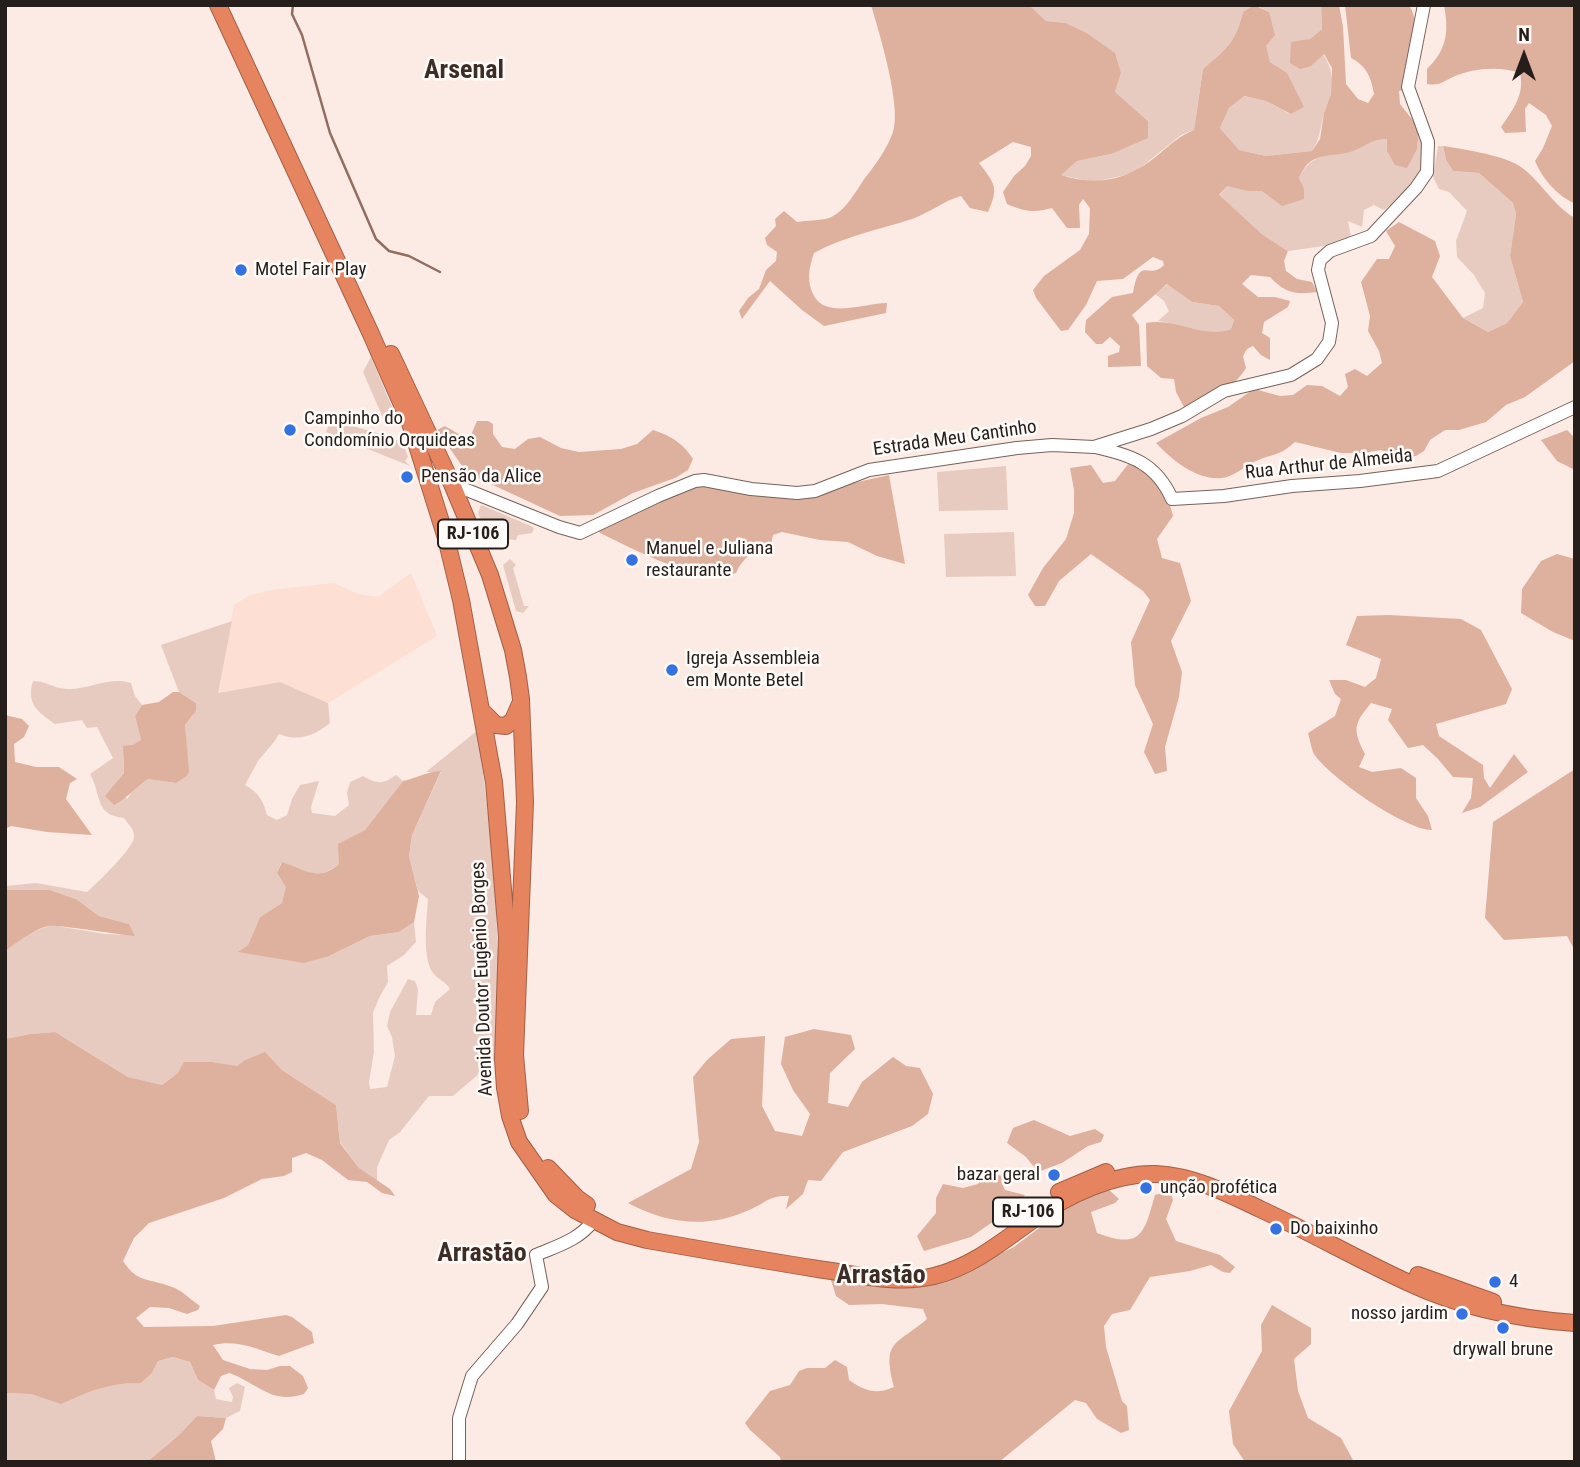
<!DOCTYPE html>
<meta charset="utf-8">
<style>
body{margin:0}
#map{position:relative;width:1580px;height:1467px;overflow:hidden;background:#fceae4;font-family:"Roboto Condensed",sans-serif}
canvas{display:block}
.frame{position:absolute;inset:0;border:7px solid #261e1b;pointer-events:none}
.north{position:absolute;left:1489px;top:21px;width:70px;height:70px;-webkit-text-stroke:5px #fffbf9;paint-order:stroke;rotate:0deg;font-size:19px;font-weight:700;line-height:28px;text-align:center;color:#261e1b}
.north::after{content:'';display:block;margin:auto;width:24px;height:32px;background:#261e1b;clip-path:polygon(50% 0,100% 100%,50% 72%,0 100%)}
</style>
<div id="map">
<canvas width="1580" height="1467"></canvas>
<div class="frame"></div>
<div class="north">N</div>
</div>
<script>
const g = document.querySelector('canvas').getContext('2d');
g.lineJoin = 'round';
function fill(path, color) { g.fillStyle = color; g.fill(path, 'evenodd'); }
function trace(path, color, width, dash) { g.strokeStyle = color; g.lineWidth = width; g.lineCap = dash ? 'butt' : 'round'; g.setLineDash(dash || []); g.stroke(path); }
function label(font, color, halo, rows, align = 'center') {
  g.font = font + ' "Roboto Condensed",sans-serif'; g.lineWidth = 5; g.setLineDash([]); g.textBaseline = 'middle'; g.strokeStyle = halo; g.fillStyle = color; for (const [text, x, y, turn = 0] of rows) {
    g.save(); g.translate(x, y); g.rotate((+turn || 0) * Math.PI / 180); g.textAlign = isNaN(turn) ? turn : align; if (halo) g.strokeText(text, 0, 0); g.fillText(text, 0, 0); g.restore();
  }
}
fill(new Path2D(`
 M411,573l26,63 -109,67 -48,-21 -62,11 16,-88 16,-10 20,-5 64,-7 24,11 20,3z`), '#fddfd4');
fill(new Path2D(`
 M1029,5h225l-11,7c-8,32 -17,37 -40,57l-9,61 -13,5 -47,38 -40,9 -34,-7 17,-14 34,-7 37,-33 -33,-29 6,-19 -36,-41 -19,-9 -20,-2z
 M1256,5h65l1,24 -12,10c16,16 25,30 21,54 -1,8 -6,14 -7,21 -4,14 -4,25 -12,37l-46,5 -27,-6 -19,-22 9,-20 14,-12 23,5 24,13c1,-29 6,-35 -20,-52l-5,-16 4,-34z
 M1419,128l7,31 -11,27 -31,24 -10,-5 -10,5 -2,17 -14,-6 3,16 -20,8 -43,6 -25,-16 -44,-39 8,-10c26,6 50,4 77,2l-5,-10c10,-24 32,-23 55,-30 11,-3 18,-10 31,-9 11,1 22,7 32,10z
 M1438,146h5l3,14 7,11 26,2 34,30 3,11 -6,42 13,46 -16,21 -19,9 -25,-14 20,-10 2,-15 -11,-18 -17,-18 -1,-16 11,-30 -18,-19 -10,-3 -6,-12z
 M1168,284l24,18 27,4 15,14 -3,9c-24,8 -48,-4 -73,-8l11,-10 -5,-10 -9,-7z
 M371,357l29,69 -17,-8 -20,-46z
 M331,420l60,17 12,7 5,13 -3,4 5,5 -84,-34z
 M1006,466l2,44 -69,1 -2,-39z
 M481,505l50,21 3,2 -2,5 -14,2 -2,5 -12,-1 -2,5 -13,-7 -11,-24z
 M1014,532l2,44 -70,1 -2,-43z
 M510,559l6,6 -3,3 11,38h5l-6,7 -7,-2 -13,-46z
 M232,621l-14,72 62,-11 48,21 2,20c-16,13 -32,19 -51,11l-5,8 -16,19 -13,24c14,8 18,15 22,30l10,5 10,-5 5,-16 8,-14 19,-4 -8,26 1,6 23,3 14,-11 -2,-12 3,-11 13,-6c15,8 19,9 33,-1l7,6 -38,49 -26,14v20c-22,18 -34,6 -58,-1l-4,10 10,14 -5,16 -22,14 -12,28 -9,7 90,4 41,-20 29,-4 15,-10 2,20 -12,13 -17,11 1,16 -9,16 -6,15 1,39 -5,30 1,7 17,-2 8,-31 -3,-19 -5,-11 3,-14 18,-33 7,2 3,8 -2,26h15l4,-13 15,-13c-4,-7 -11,-9 -16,-15 -13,-15 -7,-57 -6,-75l-10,-8 -9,-35 3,-21 29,-63h-15l52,-42 16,134 5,114 -5,83 -41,35h-24l-29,36 -11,8 -12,27v14l-18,-13 -19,-26 -4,-37 -54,-35 -17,-17 -20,7 -8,7c-32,-6 -49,-3 -75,18l-34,-8 -73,-45 -25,2 -25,5v-88l20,-16 26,-10 54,9 29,1 -5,-11 -30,-8 -23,-17 -26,-9h-45v-4l31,-3 51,9c9,-8 47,-44 47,-55 1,-7 -6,-13 -10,-19 -30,-3 -22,-23 -34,-44l23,-16 -16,-31 -10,1 -5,-8 -27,4c-18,-13 -29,-20 -22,-43 11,0 17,5 27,7 24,5 48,-13 71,-5l4,13 7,9 -7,11 6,24 -18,14 1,19 -7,9 10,17 7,-11 14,-9 28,4 11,-7 1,-5 -3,-46 11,-14v-8l-17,-11 -18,-47z
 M173,1357l17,5 8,18 16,10 2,9 16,3 1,-5 -4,-9 8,-5 8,4 -5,24 -14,7 -29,-2 -18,19 -32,27h-142v-69l26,1 30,9c27,-11 50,-21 80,-20l11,-10 6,-12z`), '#e8cbc0');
fill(new Path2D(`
 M871,5h158l17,16 20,2 19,9 30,21 6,20 -6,19 33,29v17l-37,16 -34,7 -16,14c37,12 67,5 97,-20 12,-10 21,-19 36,-25l9,-61c23,-20 32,-25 40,-57l11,-7 15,7 6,23 -9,11 4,16 17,11 17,34 -13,7 -25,-13 -22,-5 -15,12 -9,20 19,22 27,6 46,-5 8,-12 4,-26 7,-19 1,-26 -8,-14 -13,12 -11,3 -10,-6 1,-21 19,-3 12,-10 -1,-24h18l4,22 3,57 12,15 10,4 6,-9c-3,-18 -8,-28 -23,-36l-6,-53h64c14,24 7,58 3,83l-13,3 1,13 19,24 -2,21 -10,19 -12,-3 -8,-14v-12c-18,0 -22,9 -37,13 -23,6 -40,-1 -51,26l5,10v11l-22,7 -20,-15h-14l-21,-5 -8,9 44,40 25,16 -4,10 2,10 11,8 15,3 5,10c-22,3 -32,1 -47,-15l-19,-2 -9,9 16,13h17l15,4 -2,6 -24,15 -2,11 8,5v22l-9,-5 -8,-9 -6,3 -4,7 3,12c-12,20 -38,35 -61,41l-9,-17 -2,-13 -13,-1 -14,-12 -1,-43c30,-6 56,16 85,6l3,-9 -15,-14 -27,-4 -25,-18 -35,31 7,10 2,41 -33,1v-11l11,-4 1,-6 -10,-9 -8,7h-6l-11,-12 1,-12 26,-23 21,-4c7,-39 15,-12 31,-28l-1,-4 -10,-4 -30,22 -26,2 -11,24 -18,25 -7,1 -25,-33 -3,-8 11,-14 36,-26 9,-16 1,-26 -7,-9 -4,6 1,23h-13l-15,-20c-18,5 -27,4 -45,-4l-4,-12 11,-16 11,-10 6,-10v-9l-18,-5 -34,21c16,21 20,24 9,49l-18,-4 -9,-12c-18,5 -32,17 -49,23 -34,11 -67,17 -98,34 -5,15 -8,28 0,43 13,23 51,7 73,7l-1,10 -62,13 -22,-16 -32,-29 -28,38 -3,-8 9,-13 11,-9 7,-19 10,-9 1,-9 -10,-7 -2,-7 11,-12 -1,-7 9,-8 13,11c10,-2 23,-1 32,-4 16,-6 27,-27 36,-40 11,-14 22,-29 28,-46 9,-26 -14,-100 -22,-127z
 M1444,5h131v199c-18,-9 -32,-24 -40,-43l8,-13 9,-22 -6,-11 -17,-12 -4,6 1,23 -21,1 -4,-6c12,-17 24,-33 19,-54 -21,-7 -47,-5 -67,4 -12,5 -12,9 -26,7v-15c20,-20 22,-36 17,-64z
 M1443,146c20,3 58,9 75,19 22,14 34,40 57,53v143l-50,36 -19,8 -20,17 -27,8h-14l-15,10 -6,11 -8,5 -18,1 -17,-7 -18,3h-22l-46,-11c-17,15 -21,11 -39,19 -10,4 -19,13 -29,16 -27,7 -55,-17 -71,-34l45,-25 27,-11 26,-18 26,7 13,-1 14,-10 15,1 18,10 8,-9 -3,-13 10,-5 12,7 15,-13 -3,-12 -11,-20 2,-15 -9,-34 16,-23h12l6,-13 -9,-15 13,-9 36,19 5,15 -8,21 31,41 25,14 19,-9 16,-21 -13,-46 6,-42 -3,-11 -34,-30 -26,-2 -7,-11z
 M477,421h11l5,3v10l9,13 13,2 13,-10 12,-2 21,11 18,4 42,-3 16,-5 16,-14c18,6 30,13 40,29l-5,11 -13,8 -42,15 -40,22 -33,1 -93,-43 -30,-43 8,-4 17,10 9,-1z
 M1567,430l8,8v32l-18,-9 -16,-21z
 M1134,462c19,14 34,30 39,54l-16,23 5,19 18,5 11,38 -20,40 11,31 -3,25 -14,50 2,24 -12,3 -11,-22 9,-28 -18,-39 -4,-43 19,-42 -7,-9 -52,-37 -32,27 -14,25h-10l-7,-11 15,-27 23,-29 8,-26v-23l-4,-22 21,-3 12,18 12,-2 14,-18z
 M889,475l16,89 -28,-8 -29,-14 -28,-2 -38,-8 -9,3 -2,9c-17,6 -27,12 -35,29 -36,13 -102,-24 -136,-40l-2,-4 43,-24 64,-21 66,10 73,-9z
 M1557,554l18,5v82l-22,-9 -32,-19 1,-24 19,-28z
 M1389,615l72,4 20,11 31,59 -6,15 -70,20 3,12 44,29 1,13 6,10 24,-34 14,18 -48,35 -18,6 9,-15 2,-20 -20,-1 -15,-18 -15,-14 -15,3 -20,-28 4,-11 -21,-6c-17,21 -19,26 -6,51l-6,13 13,5 29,-4 15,10v20l12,18 4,14c-27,0 -103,-53 -118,-76 -3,-6 -4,-15 -6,-21l27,-17 6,-17 -6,-5 -6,-14h17l19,7 11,-9 5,-19 -35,-14 11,-29z
 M173,692h6l17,11v8l-11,14 4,46 -2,5 -11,7 -28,-4c-13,8 -20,19 -34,26l-9,-9 19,-23 -1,-27 10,-1 8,-5 -6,-24 7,-11 17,-3z
 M5,715l17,4 7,7 -5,11 -10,7 1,18 21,5h23l18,12 -7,4 -4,16 26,36 -45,-3 -36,-6 -6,3z
 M1575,769l-2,138 2,44 -8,-15 -63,4 -19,-22 8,-96z
 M441,771l-29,64 -3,21 10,40 -5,26 -15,10 -29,4 -41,20 -25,7 -66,-11 10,-7 12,-28 22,-14 4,-16 -9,-14 5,-11c23,8 36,20 57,2l-1,-20 27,-14 38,-49c14,-3 23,-9 38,-10z
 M5,890h45l26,9 23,17 30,8 6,12c-15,-1 -80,-12 -87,-10 -17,5 -29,15 -43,25z
 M814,1029l37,6 4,14 -25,24 -2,30 20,4 14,-25 31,-25 13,9 14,2 13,26 -5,20 -16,12 -69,26 -22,29 -13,-1 -5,14 -17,15 3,-13c-20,-1 -23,7 -40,14 -41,19 -82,14 -121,-7l63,-34 8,-27 -6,-65 14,-17 24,-21 34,-3 -3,70 13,25 27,5 8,-22 -17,-24 -12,-26 4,-27z
 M55,1032l73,45 34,8 16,-12 6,-11h27l26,4 8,-6 20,-8 17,18 54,35 4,38 19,25 31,21 5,7 -13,-3 -15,-11 -19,-2 -26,-20 -16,-7 -14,5v14l-8,4 -22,3 -38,19 -75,25 -15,15 -11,23c15,23 27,17 49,26 10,3 19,13 28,19l-2,4 -11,4 -18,-6 -19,-1 -14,11 8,9 69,-1 73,-11 6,2 20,15 2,11 -35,13c-23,-7 -42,-17 -66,-11l10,15 27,9 17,1 13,-4h10l13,10 5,12 -4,6c-33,11 -46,-11 -75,-21l-8,3 -7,14 -16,-10 -8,-18 -17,-5 -15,4 -6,12 -11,10c-30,-1 -54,9 -80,21l-30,-10 -26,-1v-354l25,-5z
 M1034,1120l36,16 25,-7 9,6 -3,7 -13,4 -26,17 -24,9 -12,-15 -19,-14 6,-15z
 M985,1173l18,3 -2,5 4,9 20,5 -11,12 -43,30 -47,14 -7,-15 19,-23v-15l7,-14 20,4 15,-4z
 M1107,1188l12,11 -4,4 -24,9 6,21c45,17 47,0 58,-38l15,-4 3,9 -7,19 10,22 44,14 15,12 -5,6 -7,-1 -12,-7 -21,6 -40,6 -20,33 -18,4 -8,12 2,21 16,54 5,5 2,24 -8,3 -24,-14 -11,-16 -11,-3 -76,62h-218l-1,-5 -30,-27 -5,-7 25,-32 20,-6 9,-14 8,-3h18l10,-8 12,7 2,13c16,11 27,15 45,7 -12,-47 1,-41 33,-68l-4,-10 -41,-5 -33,1 -13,-9 -6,-19 140,-9 44,-21 45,-34z
 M1272,1305l39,23v16l-17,15 4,32 10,27 33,20 13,24h-109l-12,-18 -4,-33 33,-60 -1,-26z
 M197,1416l29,2 -3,11 -12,12 5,21h-69l32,-27z`), '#deb09e');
trace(new Path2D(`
 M293,5l-1,9 10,21 28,98 46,106 13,12 20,5 31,16`), '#906e61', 2.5);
const secondary = new Path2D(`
 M1095,447c36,8 61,16 77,52l52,-3 68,-10 68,-5 78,-10 137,-64
 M452,484l107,43 21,6 78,-37 37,-15 9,-1 47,9 46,4 18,-2 54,-21 148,-22 35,-3 42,2 57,-18 31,-13 42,-25 67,-16 26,-16 12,-17 3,-19 -14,-53 2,-10 10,-9 41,-15 45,-48 11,-16 1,-30 -20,-55 16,-82
 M459,1462v-44l13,-42 45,-52 25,-37 -6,-32c21,-9 43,-15 57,-34`);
const highway = new Path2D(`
 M218,5l153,329 39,89 36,115 15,62 33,182 13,155 -4,122 2,29 5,28 9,26 37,53 19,15 42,22 30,8c57,10 114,20 171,29 37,5 78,16 116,7 38,-9 69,-35 100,-57 34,-24 79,-46 122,-45 38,2 71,19 104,35 50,23 97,50 147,73 53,25 109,37 168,41
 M391,354l61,130 38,91 23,75 5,27 3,22 4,103 -10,253 5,56
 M482,711l14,14 10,1 7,-6 7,-16
 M548,1168l29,30 10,7
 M1059,1192l47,-20
 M1418,1275l75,27`);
trace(secondary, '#75625b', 14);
trace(highway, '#a26047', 18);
trace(secondary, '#fff', 12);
trace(highway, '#e5845f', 16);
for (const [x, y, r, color] of [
 [241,270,7,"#3572e1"],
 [290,430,7,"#3572e1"],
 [407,477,7,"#3572e1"],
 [632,560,7,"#3572e1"],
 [672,670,7,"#3572e1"],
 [1054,1175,7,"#3572e1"],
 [1146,1188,7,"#3572e1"],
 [1276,1229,7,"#3572e1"],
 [1495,1282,7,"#3572e1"],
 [1462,1314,7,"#3572e1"],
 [1503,1328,7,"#3572e1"]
]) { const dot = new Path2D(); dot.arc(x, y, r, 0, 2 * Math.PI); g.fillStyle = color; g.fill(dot); trace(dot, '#fffbf9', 2.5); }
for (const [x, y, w] of [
 [473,534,70],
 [1028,1212,70]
]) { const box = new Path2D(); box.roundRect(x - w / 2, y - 14.5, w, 29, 5); g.fillStyle = '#fffbf9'; g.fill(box); trace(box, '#261e1b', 2); }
label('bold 18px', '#261e1b', null, [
 ["RJ-106",473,534],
 ["RJ-106",1028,1212]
]);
label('19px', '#261e1b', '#fffbf9', [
 ["Motel Fair Play",255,270],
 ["Campinho do",304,419],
 ["Condomínio Orquideas",304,441],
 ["Pensão da Alice",421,477],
 ["Manuel e Juliana",646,549],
 ["restaurante",646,571],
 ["Igreja Assembleia",686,659],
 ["em Monte Betel",686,681],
 ["bazar geral",1040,1175,"right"],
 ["unção profética",1160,1188],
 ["Do baixinho",1290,1229],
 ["4",1509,1282],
 ["nosso jardim",1448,1314,"right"],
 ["drywall brune",1503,1350,"center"]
], 'left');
label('19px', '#261e1b', '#fffbf9', [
 ["Estrada Meu Cantinho",955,439,-8],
 ["Rua Arthur de Almeida",1329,465,-6],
 ["Avenida Doutor Eugênio Borges",483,979,-92]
]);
label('bold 26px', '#3e2d27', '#fffbf9', [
 ["Arsenal",464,71],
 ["Arrastão",482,1254],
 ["Arrastão",881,1276]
]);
</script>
